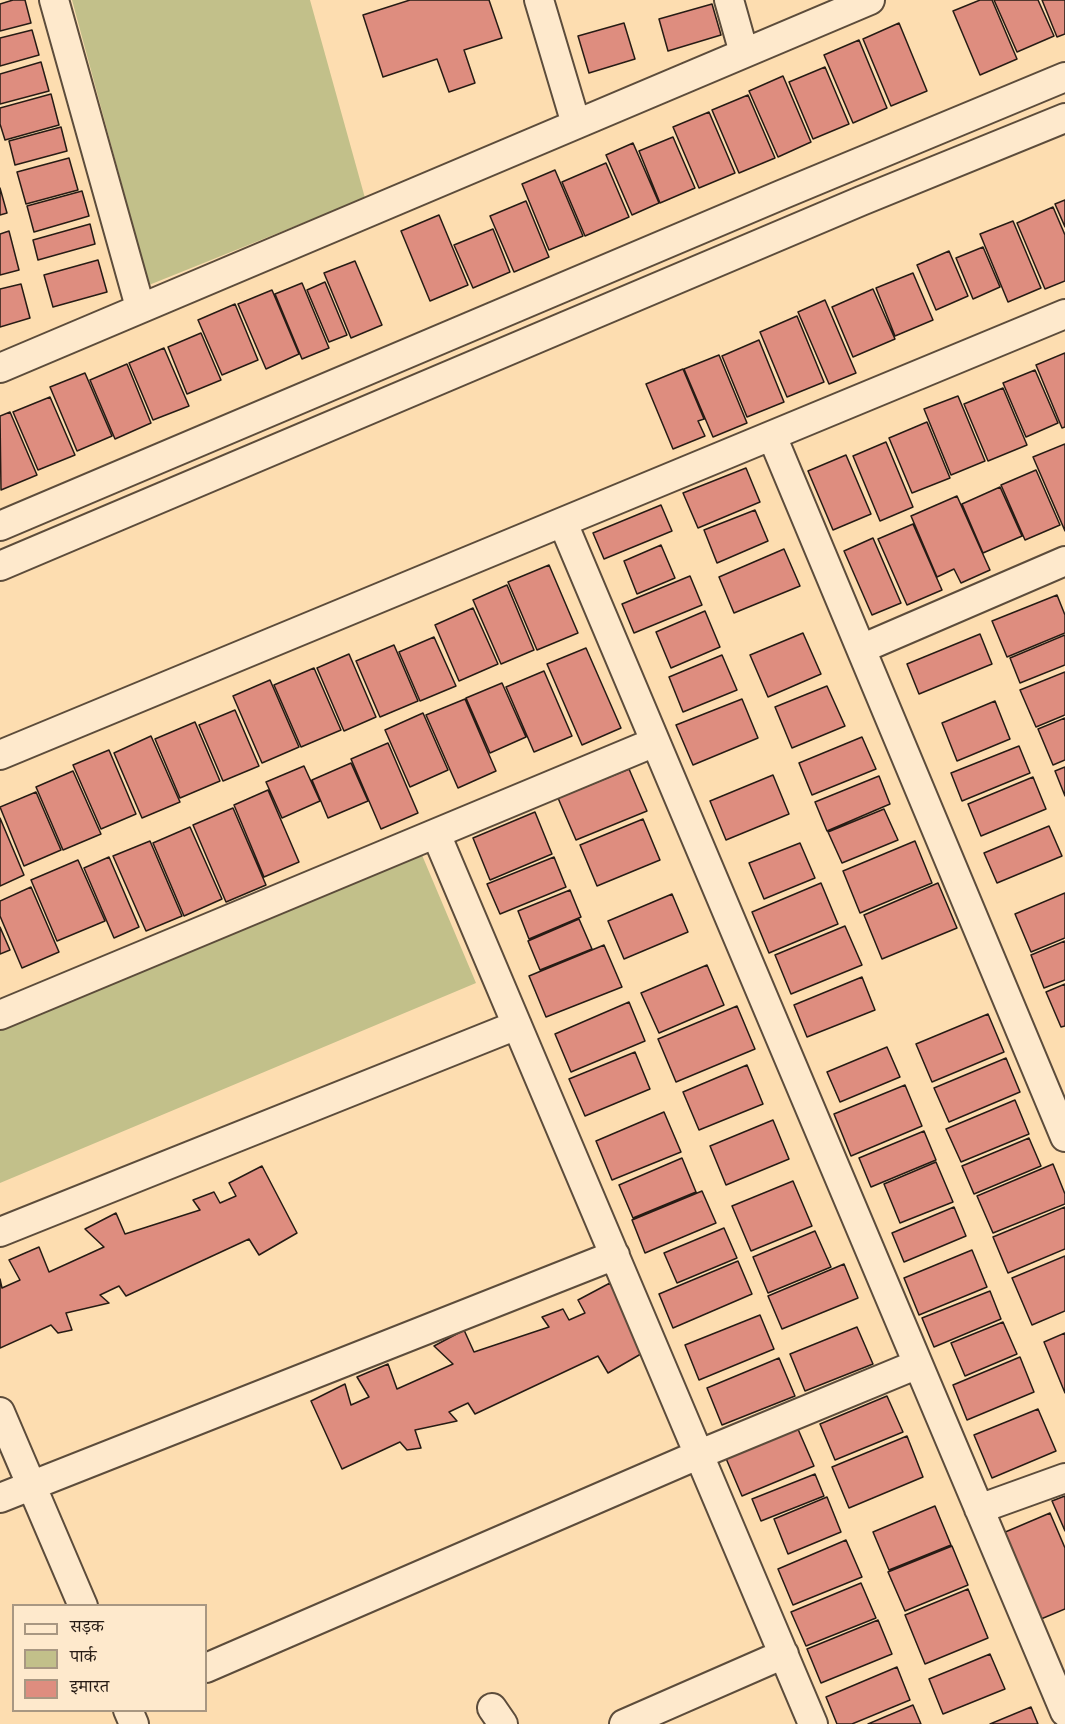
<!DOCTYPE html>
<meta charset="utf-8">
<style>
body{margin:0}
#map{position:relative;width:1065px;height:1724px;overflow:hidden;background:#fdddb0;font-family:"IM FELL English","Noto Serif Devanagari",serif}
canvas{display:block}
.legend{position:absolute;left:12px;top:1604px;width:195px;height:108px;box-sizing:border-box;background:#fee9cc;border:2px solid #a89782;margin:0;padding:8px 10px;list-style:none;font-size:18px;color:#261b14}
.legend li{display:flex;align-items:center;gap:12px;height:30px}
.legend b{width:30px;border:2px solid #a89782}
</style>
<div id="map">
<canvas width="1065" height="1724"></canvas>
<ul class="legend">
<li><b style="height:8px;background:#fee9cc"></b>सड़क</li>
<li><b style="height:16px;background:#c2c08a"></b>पार्क</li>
<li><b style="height:16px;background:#de8d7f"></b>इमारत</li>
</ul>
</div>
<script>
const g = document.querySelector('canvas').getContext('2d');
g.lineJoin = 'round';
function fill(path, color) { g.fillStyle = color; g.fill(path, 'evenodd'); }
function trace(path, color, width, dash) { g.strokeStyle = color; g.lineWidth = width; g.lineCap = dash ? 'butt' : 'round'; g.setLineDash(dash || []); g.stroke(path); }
fill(new Path2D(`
 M72,0h238l55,198 -216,87z
 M419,848l57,135 -476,200v-159z`), '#c2c08a');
const building = new Path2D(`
 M13,0h12l6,23 -31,8v-27z
 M410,0h79l13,38 -38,12 11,33 -26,9 -12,-33 -54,18 -20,-62z
 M980,0h12l25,59 -37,16 -27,-64z
 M994,0h44l16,36 -37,16z
 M1042,0h23v34l-8,3z
 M712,4l9,31 -53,16 -9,-32z
 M624,23l11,36 -46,14 -11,-37z
 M899,23l28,68 -36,15 -28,-67z
 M32,30l7,25 -39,11v-28z
 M859,40l28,68 -34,15 -29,-68z
 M41,62l8,29 -49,13v-30z
 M825,67l24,57 -36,15 -24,-57z
 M783,76l28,66 -33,15 -29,-66z
 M51,94l8,31 -54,15 -5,-16v-16z
 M748,95l27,63 -36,15 -27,-63z
 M709,112l26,61 -36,15 -26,-61z
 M61,127l6,24 -52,14 -6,-24z
 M673,137l22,51 -35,15 -21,-52z
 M633,143l26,60 -27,12 -26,-60z
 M69,158l9,32 -52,14 -9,-32z
 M606,163l23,54 -44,19 -23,-54z
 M555,170l28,66 -34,14 -27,-66z
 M0,188l7,25 -7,2z
 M82,191l7,25 -55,16 -7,-26z
 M1065,200v27l-10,-23z
 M526,201l23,56 -35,15 -24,-56z
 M1053,207l12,28v46l-20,8 -28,-66z
 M439,215l29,70 -38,16 -29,-70z
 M1013,221l28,67 -33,14 -28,-68z
 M90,224l5,20 -57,16 -5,-20z
 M493,229l17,43 -37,16 -19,-43z
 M9,231l10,39 -19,5v-41z
 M983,247l17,40 -27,12 -17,-41z
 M949,251l19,45 -32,14 -19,-45z
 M98,260l9,32 -54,15 -9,-32z
 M355,261l27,64 -31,13 -27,-65z
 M913,273l20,47 -38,16 -19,-48z
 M325,282l22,53 -18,7 -22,-52z
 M302,283l27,65 -27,11 -27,-65z
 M21,284l9,34 -30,9v-38z
 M873,289l22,50 -42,18 -21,-50z
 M272,290l27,64 -33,15 -28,-65z
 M825,300l31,73 -27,11 -31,-72z
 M235,304l23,56 -36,15 -24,-55z
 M797,316l27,66 -37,15 -27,-65z
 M201,333l20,47 -34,14 -19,-47z
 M759,340l25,62 -37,15 -25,-61z
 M164,348l25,58 -36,14 -24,-57z
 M1065,353v74l-3,1 -26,-63z
 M719,355l28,68 -34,14 -29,-68z
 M127,364l24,59 -36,16 -25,-59z
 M683,369l21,50 -6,2 7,15 -32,13 -27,-65z
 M1035,370l23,53 -32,14 -23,-54z
 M85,373l27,63 -35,15 -27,-64z
 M1003,388l24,57 -39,16 -24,-57z
 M958,396l27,65 -34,14 -27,-66z
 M50,397l25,58 -37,15 -25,-58z
 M10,412l27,63 -36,15 -1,-74z
 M927,422l23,56 -38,15 -23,-55z
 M886,442l27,65 -33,14 -27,-65z
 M1065,444v87l-32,-74z
 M846,455l25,59 -38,16 -25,-59z
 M746,468l14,34 -62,26 -15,-35z
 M1036,470l24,55 -35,15 -24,-55z
 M1000,487l22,49 -39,17 -21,-49z
 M957,496l33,74 -29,13 -7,-14 -17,8 -26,-61z
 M661,505l11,26 -68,28 -11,-26z
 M755,510l13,31 -51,22 -13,-33z
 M913,524l29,66 -35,15 -29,-66z
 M873,538l28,65 -29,12 -28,-64z
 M661,545l14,33 -38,16 -13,-33z
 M784,549l16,37 -66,27 -15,-36z
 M549,565l29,68 -41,17 -29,-68z
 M690,576l12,29 -68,28 -12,-29z
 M507,585l27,65 -33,14 -28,-64z
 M1057,595l8,20v18l-58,24 -15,-36z
 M473,608l25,56 -39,17 -24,-56z
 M705,611l15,36 -49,21 -15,-36z
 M803,633l18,41 -53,23 -18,-42z
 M980,634l12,30 -73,30 -12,-30z
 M1065,635v30l-45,18 -10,-25z
 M434,637l22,49 -36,15 -21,-49z
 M394,645l24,56 -38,16 -24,-56z
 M586,648l35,80 -39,17 -35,-81z
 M349,654l27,63 -32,14 -27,-63z
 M722,655l15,35 -54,22 -14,-35z
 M314,668l27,62 -40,17 -27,-62z
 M544,671l28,65 -38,16 -28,-65z
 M1065,672v43l-29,12 -16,-37z
 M270,680l29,67 -37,16 -29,-67z
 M502,683l24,54 -36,16 -24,-55z
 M827,686l18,40 -53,22 -17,-41z
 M465,699l31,72 -38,17 -32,-73z
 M742,699l16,39 -65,27 -17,-40z
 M995,701l15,38 -53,22 -15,-38z
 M235,710l24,56 -36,15 -24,-56z
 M423,713l25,57 -38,17 -25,-57z
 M1065,718v42l-12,5 -15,-36z
 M195,722l25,59 -40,17 -25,-59z
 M151,736l29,66 -38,16 -28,-65z
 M862,737l14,32 -64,26 -13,-32z
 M388,743l30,70 -37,16 -30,-70z
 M1019,746l11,27 -68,28 -11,-28z
 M109,750l27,64 -35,15 -28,-64z
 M351,763l17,38 -40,17 -16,-38z
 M304,766l16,35 -38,17 -16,-36z
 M1065,767v29l-10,-25z
 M629,769l18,42 -71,29 -18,-42z
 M73,771l28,63 -38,16 -27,-63z
 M773,775l16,39 -63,26 -16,-39z
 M879,776l11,28 -63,27 -12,-29z
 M1033,777l13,32 -65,27 -13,-32z
 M268,790l31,72 -35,15 -30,-72z
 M36,792l25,58 -37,16 -24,-59z
 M233,808l33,77 -40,17 -33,-77z
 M884,809l14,31 -56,23 -14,-31z
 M535,812l17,42 -62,26 -17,-42z
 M0,818l24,57 -24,11z
 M643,819l17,41 -63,26 -17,-41z
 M1049,826l13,30 -65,27 -13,-30z
 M190,827l32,72 -38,17 -31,-73z
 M150,841l32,75 -36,15 -33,-75z
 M915,841l17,42 -72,30 -17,-42z
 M800,843l15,35 -51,21 -15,-36z
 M109,857l30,70 -25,11 -30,-70z
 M554,857l12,30 -66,27 -13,-30z
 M78,860l27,61 -48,20 -26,-61z
 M821,883l17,41 -69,29 -17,-41z
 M938,883l19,45 -75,31 -18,-44z
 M31,887l28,65 -37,16 -22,-52v-15z
 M570,890l11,27 -52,22 -11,-28z
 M1065,893v45l-34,14 -16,-38z
 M672,894l16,38 -64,27 -16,-38z
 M579,919l13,30 -52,21 -12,-29z
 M845,926l17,39 -71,29 -16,-39z
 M0,927l10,23 -10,4z
 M1065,941v39l-21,8 -13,-33z
 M604,945l18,42 -76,30 -17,-41z
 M707,965l17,40 -65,28 -18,-40z
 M862,977l13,33 -68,27 -13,-32z
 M1065,984v42l-4,1 -15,-35z
 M629,1002l16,39 -74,31 -16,-38z
 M737,1006l18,43 -79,33 -18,-43z
 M988,1014l16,38 -72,30 -16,-38z
 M887,1047l13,30 -60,25 -13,-30z
 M635,1052l15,37 -65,27 -16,-37z
 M1006,1058l14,34 -71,30 -15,-34z
 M747,1065l16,39 -64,26 -16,-38z
 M905,1085l17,41 -71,30 -17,-42z
 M1015,1100l14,34 -68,28 -15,-33z
 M664,1112l17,40 -69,28 -16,-39z
 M773,1120l16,39 -63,26 -16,-39z
 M924,1131l12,29 -65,27 -12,-29z
 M1029,1138l12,28 -67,28 -12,-28z
 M682,1158l14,34 -63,26 -14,-33z
 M936,1162l17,40 -53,21 -16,-39z
 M1053,1164l12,30v10l-72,29 -16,-37z
 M262,1166l35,67 -38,22 -10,-16 -123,57 -7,-10 -19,9 9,8 -43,10 6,17 -14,3 -7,-8 -51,23v-69l2,9 18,-8 -11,-20 30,-13 10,25 55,-25 -19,-18 31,-16 9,21 75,-24 -7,-10 21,-8 6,11 16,-7 -7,-13z
 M793,1181l19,45 -61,25 -19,-45z
 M702,1191l14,32 -71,30 -13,-33z
 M954,1207l12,29 -62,26 -12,-29z
 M1065,1207v42l-57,24 -15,-36z
 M724,1228l13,30 -60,25 -13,-30z
 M815,1231l16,36 -63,26 -15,-36z
 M972,1250l15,37 -68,28 -15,-37z
 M1065,1256v55l-33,14 -20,-47z
 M738,1261l14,33 -79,34 -14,-34z
 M844,1264l14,34 -76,31 -14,-33z
 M610,1283l36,68 -38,22 -10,-17 -123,58 -7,-11 -19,9 8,9 -42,9 6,18 -14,2 -7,-8 -58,27 -31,-68 34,-17 6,21 18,-8 -12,-20 31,-13 9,25 56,-25 -19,-18 30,-16 10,22 75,-25 -7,-10 21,-8 6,11 16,-7 -7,-13z
 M990,1291l11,28 -67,28 -12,-29z
 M760,1315l14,34 -75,31 -14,-35z
 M1003,1322l14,32 -52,22 -14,-33z
 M857,1327l16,37 -68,27 -15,-37z
 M1065,1333v60l-21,-51z
 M1020,1357l14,35 -67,28 -14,-35z
 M779,1358l16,38 -73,29 -15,-37z
 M887,1396l16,36 -68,28 -15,-36z
 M1038,1409l18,42 -64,27 -18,-43z
 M794,1420l20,46 -72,30 -20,-47z
 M907,1436l16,41 -74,31 -17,-41z
 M815,1474l9,22 -63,25 -9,-22z
 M1065,1496v35l-13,-30z
 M827,1497l14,35 -53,22 -14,-35z
 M935,1506l16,39 -62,25 -16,-38z
 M1050,1513l15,35v61l-24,10 -38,-86z
 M846,1540l16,37 -69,28 -15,-36z
 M952,1546l16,39 -63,26 -17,-39z
 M861,1583l15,35 -70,28 -15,-34z
 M968,1589l20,49 -63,26 -20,-49z
 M878,1620l14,34 -71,29 -14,-34z
 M990,1654l15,35 -62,25 -14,-35z
 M897,1667l13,33 -58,24h-15l-11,-27z
 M913,1705l8,19h-53z
 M1031,1707l7,17h-48z`);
fill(building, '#de8d7f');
trace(building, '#261b14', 1.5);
const minor = new Path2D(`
 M54,0l86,307
 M539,0l37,124
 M729,0l15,53
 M0,368l870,-368
 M772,436l293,701
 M563,523l502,1189
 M0,526l781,-331 284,-118
 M0,566l861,-365 204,-83
 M861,649l204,-88
 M0,755l1065,-441
 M436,834l377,890
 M0,1015l655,-273
 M0,1232l517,-207
 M0,1412l83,194
 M0,1498l615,-243
 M979,1509l86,-31
 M206,1668l494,-214 218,-90
 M492,1708l11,16
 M128,1710l6,14
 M624,1724l160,-70`);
trace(minor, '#5c4c3b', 32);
trace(minor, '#fee9cc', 28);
</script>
